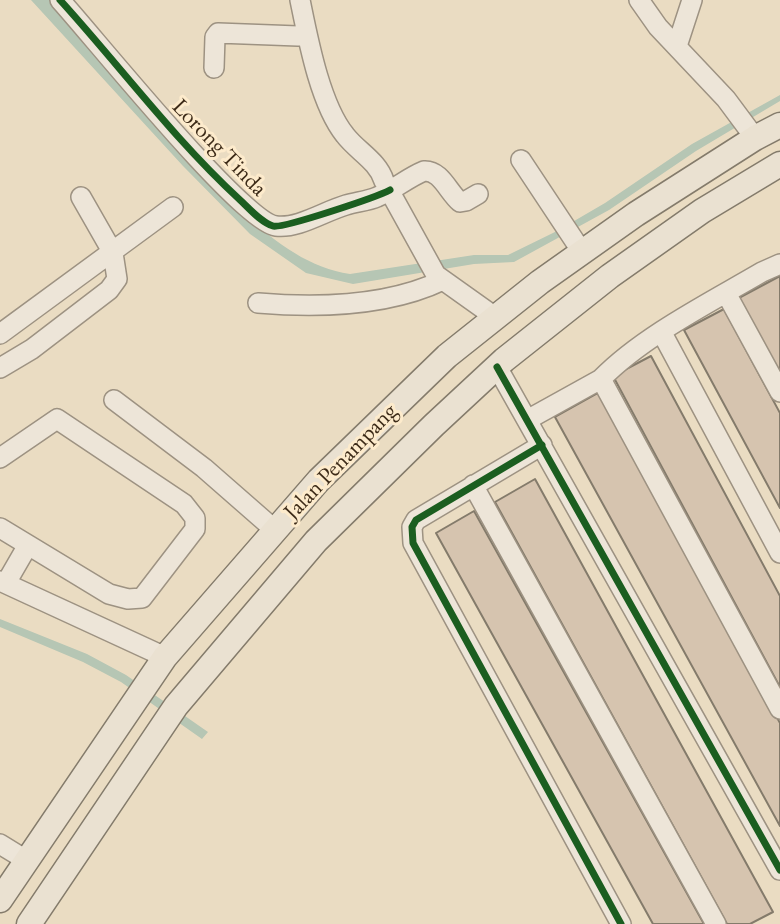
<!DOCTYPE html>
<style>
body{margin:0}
canvas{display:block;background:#eadcc2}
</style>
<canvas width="780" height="924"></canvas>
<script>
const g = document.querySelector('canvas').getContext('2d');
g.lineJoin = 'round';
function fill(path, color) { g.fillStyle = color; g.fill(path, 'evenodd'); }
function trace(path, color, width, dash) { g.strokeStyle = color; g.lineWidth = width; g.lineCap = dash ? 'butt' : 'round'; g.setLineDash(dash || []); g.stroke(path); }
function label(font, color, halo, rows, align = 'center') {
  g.font = font + ' "EB Garamond",serif'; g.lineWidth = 6; g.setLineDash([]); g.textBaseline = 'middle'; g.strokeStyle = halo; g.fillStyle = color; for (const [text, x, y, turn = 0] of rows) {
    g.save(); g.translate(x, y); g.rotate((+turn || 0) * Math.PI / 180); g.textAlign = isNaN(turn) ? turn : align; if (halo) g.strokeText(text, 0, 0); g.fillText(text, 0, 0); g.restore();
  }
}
fill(new Path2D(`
 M31,0h20c37,41 74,82 111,123 50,54 111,140 188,151l124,-19h34l49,-24 48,-28 87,-59 88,-49v6l-84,50 -87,59 -95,52 -40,2 -121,20 -47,-11 -56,-39 -67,-68z
 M0,619l87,35 39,21 82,57 -6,7 -81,-57 -38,-20 -83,-35z`), '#b6c6b4');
const building = new Path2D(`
 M780,276v109l-45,-85z
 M724,309l56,104v95l-96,-178z
 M651,356l129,240v91l-167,-311z
 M598,393l182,330v103l-225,-409z
 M535,479l238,433 -23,12h-23l-232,-422z
 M474,511l230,413h-51l-217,-391z`);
fill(building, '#d6c4af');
trace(building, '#847b6b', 2);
const minor = new Path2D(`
 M60,0c32,35 182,222 216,226 22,3 49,-15 70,-21 10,-3 22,-4 31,-8 17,-7 30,-19 47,-26 17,-1 24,21 36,31l6,-1 12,-7
 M300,0c8,39 20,104 45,135 12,16 33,26 39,46l52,94 59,42
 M639,0l19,27 68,72 29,39
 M677,46l15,-46
 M214,68l1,-31 3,-4 80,3 9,-2
 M521,160l61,92
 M780,264l-18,8c-51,30 -119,64 -161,107l179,330
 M726,293l54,99
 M258,303c60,5 129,4 185,-23
 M662,333l118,220
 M0,334l173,-127
 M497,367l283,503
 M0,368l32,-19 77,-59 8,-11 -4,-26 -32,-56
 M114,400l90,68 72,63
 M527,420l74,-41
 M542,445l-126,75 -4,7 1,16 208,381
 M0,458l57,-39 127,85 11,14v11l-53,69 -14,1 -19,-5 -109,-66
 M473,485l243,439
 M0,581l165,76
 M6,583l22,-38
 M0,844l26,16`);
const major = new Path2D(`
 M0,900l165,-243 154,-177 128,-124 93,-74 96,-68 119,-76 25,-13
 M29,924l147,-218 140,-165 118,-116 70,-65 106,-84 92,-65 78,-47`);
trace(minor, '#9d9282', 22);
trace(major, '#847b6b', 27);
trace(minor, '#ede5d8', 19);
trace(major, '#eae1d1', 24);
trace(new Path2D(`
 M60,0c60,66 113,138 179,199 9,8 21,23 34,27 9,3 104,-29 117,-36
 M497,367l283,503
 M542,445l-126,75 -4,7 1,16 208,381`), '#1b5e20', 7);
label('23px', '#3d2b18', '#fdebcc', [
 ["Lorong Tinda",219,148,46],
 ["Jalan Penampang",341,462,-46]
]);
</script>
